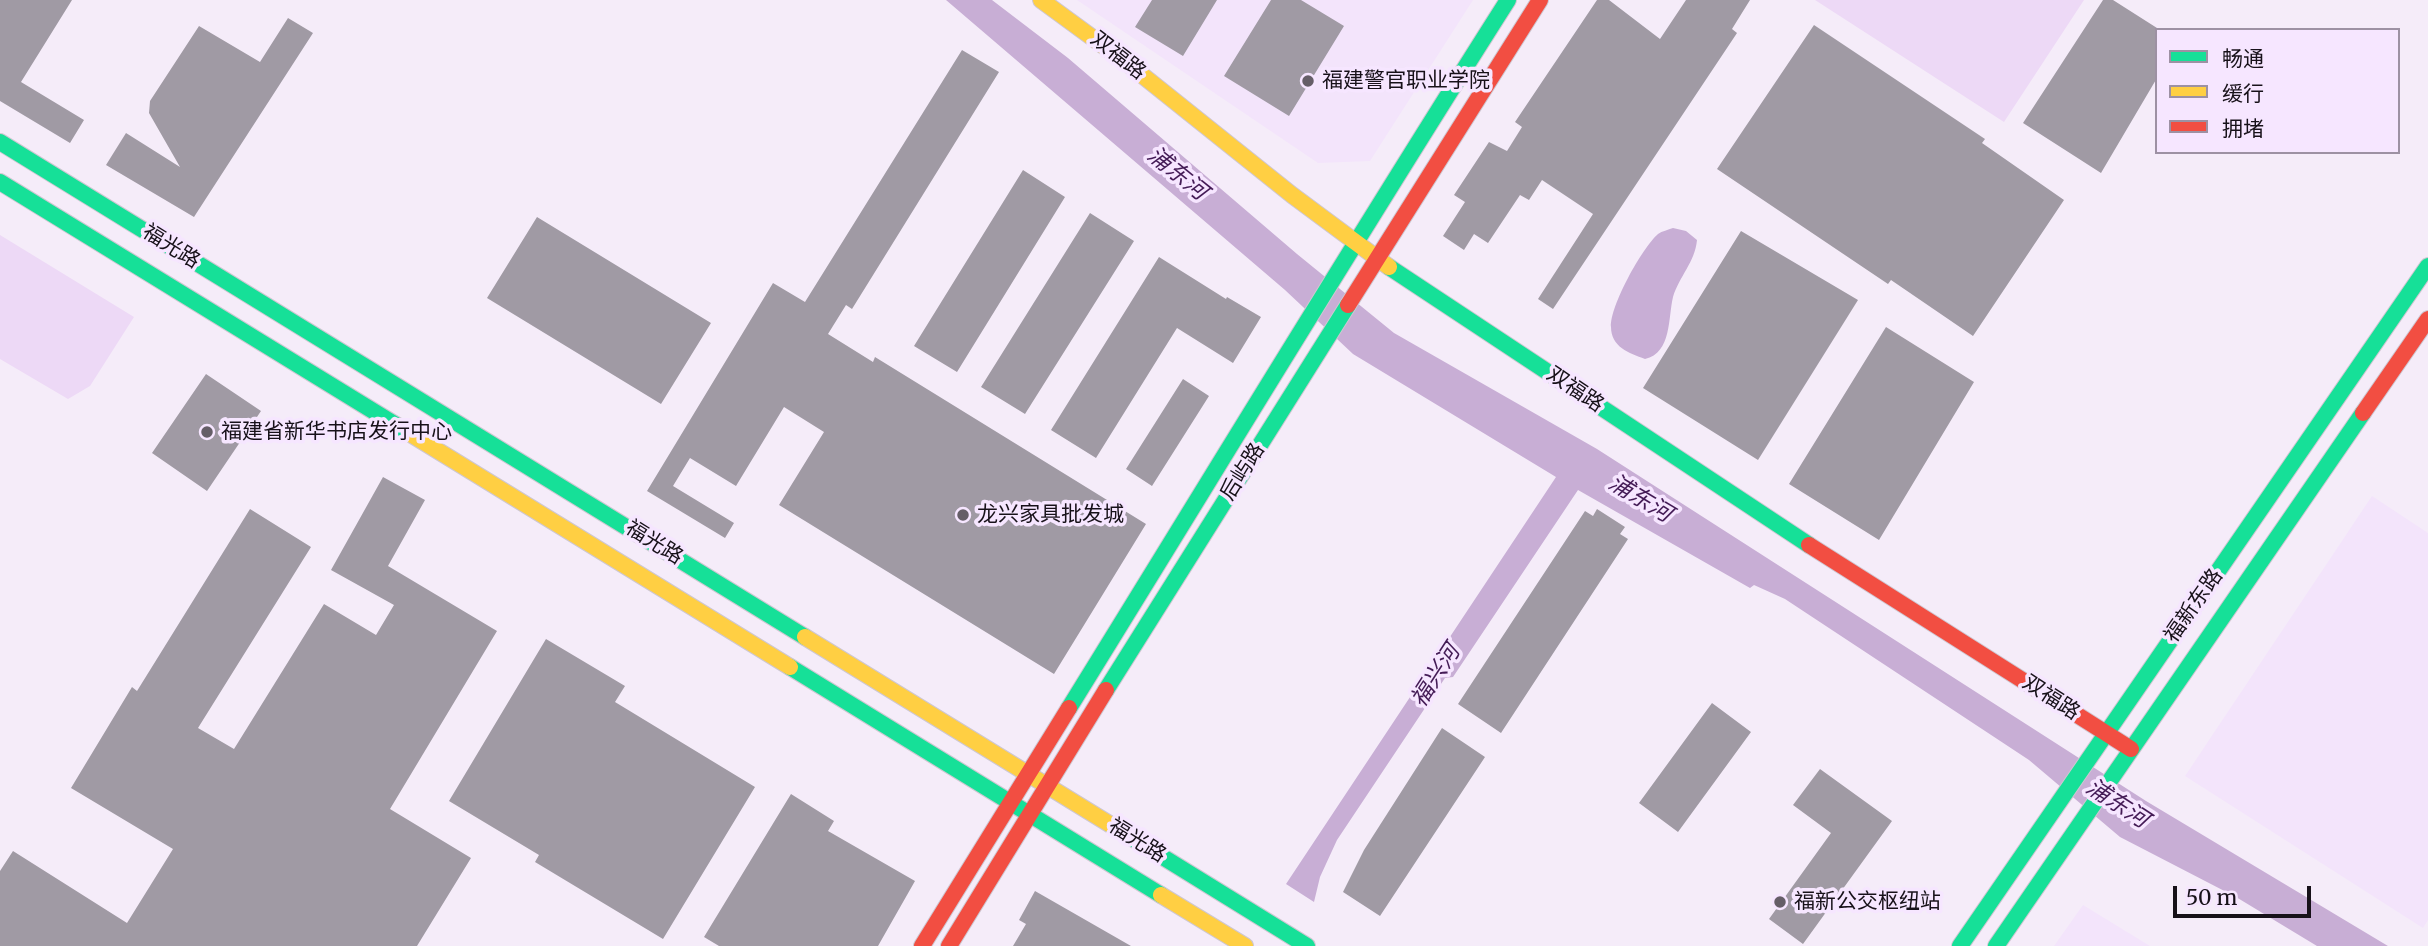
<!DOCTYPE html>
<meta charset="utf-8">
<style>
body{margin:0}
#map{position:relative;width:2428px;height:946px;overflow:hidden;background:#f5ecf9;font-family:Merriweather,"Noto Sans SC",serif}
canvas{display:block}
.legend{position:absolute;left:2155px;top:28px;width:245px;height:126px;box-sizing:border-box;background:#f6e6ff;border:2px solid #9d91a3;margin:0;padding:9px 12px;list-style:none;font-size:21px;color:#171119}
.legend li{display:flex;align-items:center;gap:14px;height:35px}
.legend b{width:35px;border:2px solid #9d91a3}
.scale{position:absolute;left:2173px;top:886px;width:138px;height:32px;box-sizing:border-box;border:4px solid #171119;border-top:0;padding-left:9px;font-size:21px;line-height:24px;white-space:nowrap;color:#171119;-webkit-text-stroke:5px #f6e6ff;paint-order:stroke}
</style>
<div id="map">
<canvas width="2428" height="946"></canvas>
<ul class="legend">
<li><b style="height:9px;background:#16e098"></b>畅通</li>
<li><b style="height:9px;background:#ffcf43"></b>缓行</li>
<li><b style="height:9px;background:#f24e42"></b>拥堵</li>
</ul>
<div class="scale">50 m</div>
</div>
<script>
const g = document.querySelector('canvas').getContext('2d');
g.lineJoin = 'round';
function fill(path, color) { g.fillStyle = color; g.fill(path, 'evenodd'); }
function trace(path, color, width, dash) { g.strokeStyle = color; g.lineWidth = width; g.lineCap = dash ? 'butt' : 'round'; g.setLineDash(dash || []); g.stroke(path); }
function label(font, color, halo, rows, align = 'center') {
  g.font = font + ' Merriweather,"Noto Sans SC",serif'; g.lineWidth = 7; g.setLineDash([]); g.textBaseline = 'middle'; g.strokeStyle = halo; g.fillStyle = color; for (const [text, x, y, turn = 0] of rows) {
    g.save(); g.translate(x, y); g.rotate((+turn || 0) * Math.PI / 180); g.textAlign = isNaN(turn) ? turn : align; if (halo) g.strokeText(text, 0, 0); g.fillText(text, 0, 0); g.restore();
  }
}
fill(new Path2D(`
 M1077,0h396l-103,161 -52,2z
 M2372,496l56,37v387l-5,8 -238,-152z
 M2083,905l67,41h-96z`), '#f3e4fb');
fill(new Path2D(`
 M1815,0h269l-80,122z
 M0,235l134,82 -44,69 -22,13 -68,-40z`), '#edd9f6');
fill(new Path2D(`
 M946,0h46l76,58 229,196 97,79 203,116 549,352 242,145h-71l-81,-49 -116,-60 -91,-77 -244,-161 -31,-14 -4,3 -172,-98 -125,187 -8,1 -108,162 -17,37 -6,25 -28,-18 270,-407 -203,-123 -68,-64z
 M1673,228l13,3 11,9c-2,22 -18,37 -24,57 -5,20 -1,56 -28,62 -16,-6 -34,-12 -34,-32 -1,-21 31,-79 47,-93 4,-3 10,-4 15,-6z`), '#c8aed5');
fill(new Path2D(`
 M0,0h72l-51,82 63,38 -14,23 -70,-42z
 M1152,0h65l-34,56 -48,-29z
 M1271,0h30l43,26 -55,90 -65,-40z
 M1597,0h12l51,39 26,-39h64l-18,29 5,4 -184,276 -15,-10 55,-85 -51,-34 -13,20 -9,-5 -32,48 -14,-9 -10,16 -21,-14 22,-34 -11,-7 35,-53 18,9 15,-24 -7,-5z
 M2103,0h10l44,28v50l-56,95 -78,-50z
 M288,18l25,15 -119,184 -88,-52 20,-32 54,34 -31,-54 1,-12 49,-75 61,36z
 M1814,25l171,114 -3,4 82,57 -91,136 -82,-56 -3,4 -171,-115z
 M962,50l37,22 -147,237 -6,-4 -18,29 45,28 2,-5 271,167 -92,150 -275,-169 45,-73 -40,-25 -48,79 -46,-28 -17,28 61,37 -9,15 -78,-47 126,-208 32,19z
 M1023,170l42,27 -108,175 -43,-26z
 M1090,213l44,28 -109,173 -44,-27z
 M537,217l174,106 -50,81 -174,-106z
 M1741,231l117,69 -100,160 -115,-72z
 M1159,257l67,42 1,-2 34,20 -28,46 -56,-35 -81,130 -45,-28z
 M1886,327l88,55 -95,158 -90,-56z
 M206,374l55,37 -54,80 -55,-38z
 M1183,379l26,17 -57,90 -26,-17z
 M383,477l42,23 -37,66 109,65 -107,178 81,49 -54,88h-417v-75l13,-20 114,72 46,-74 -102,-61 61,-101 5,4 113,-182 61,38 -113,181 36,21 90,-145 52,31 18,-30 -63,-35z
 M1597,509l28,18 -5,7 8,5 -127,194 -43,-29 127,-193 8,5z
 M546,639l79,47 -10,16 140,85 -92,152 -128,-77 4,-7 -90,-54z
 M1712,703l39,29 -73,100 -39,-29z
 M1442,728l43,29 -105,159 -37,-24 21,-42z
 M1820,769l72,52 -89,123 -34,-25 62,-86 -38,-28z
 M791,794l43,27 -6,10 87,50 -37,65h-159l-15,-9z
 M1035,891l96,55h-118l13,-22 -7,-4z`), '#a09aa4');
const fast = new Path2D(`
 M0,142l805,495
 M0,182l409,251
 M1389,267l420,278
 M790,667l371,228
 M1106,690l242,-385
 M1069,708c146,-236 290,-474 439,-708
 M1111,825l196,121
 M1960,946l468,-680
 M1996,946l367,-533`);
const slow = new Path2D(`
 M1041,0l86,63 165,132 97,72
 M409,433l381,234
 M805,637l306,188
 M1161,895l84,51`);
const jam = new Path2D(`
 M1348,305l192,-305
 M2363,413l65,-94
 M1809,545l322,204
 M922,946l147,-238
 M949,946l157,-256`);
trace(fast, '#cec7d1', 18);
trace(slow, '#cec7d1', 18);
trace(jam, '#cec7d1', 18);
trace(fast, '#16e098', 16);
trace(slow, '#ffcf43', 16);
trace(jam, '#f24e42', 16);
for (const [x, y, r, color] of [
 [1308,81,7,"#655e67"],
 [207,432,7,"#655e67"],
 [963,515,7,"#655e67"],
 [1780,902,7,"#655e67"]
]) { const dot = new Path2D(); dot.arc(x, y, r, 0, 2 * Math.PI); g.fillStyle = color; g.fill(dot); trace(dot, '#f6e6ff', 2.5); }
label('21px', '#171119', '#f6e6ff', [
 ["双福路",1118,56,38],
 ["福光路",171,247,32],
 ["双福路",1575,390,34],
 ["后屿路",1243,472,-58],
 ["福光路",654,543,32],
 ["福新东路",2194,606,-55],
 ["双福路",2051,698,33],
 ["福光路",1137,841,32]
]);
label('21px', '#171119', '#f6e6ff', [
 ["福建警官职业学院",1322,81],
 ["福建省新华书店发行中心",221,432],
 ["龙兴家具批发城",977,515],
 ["福新公交枢纽站",1794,902]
], 'left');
label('italic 23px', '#441b56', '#f6e6ff', [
 ["浦东河",1177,174,39],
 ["浦东河",1640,499,31],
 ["福兴河",1436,676,-57],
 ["浦东河",2117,804,33]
]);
</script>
